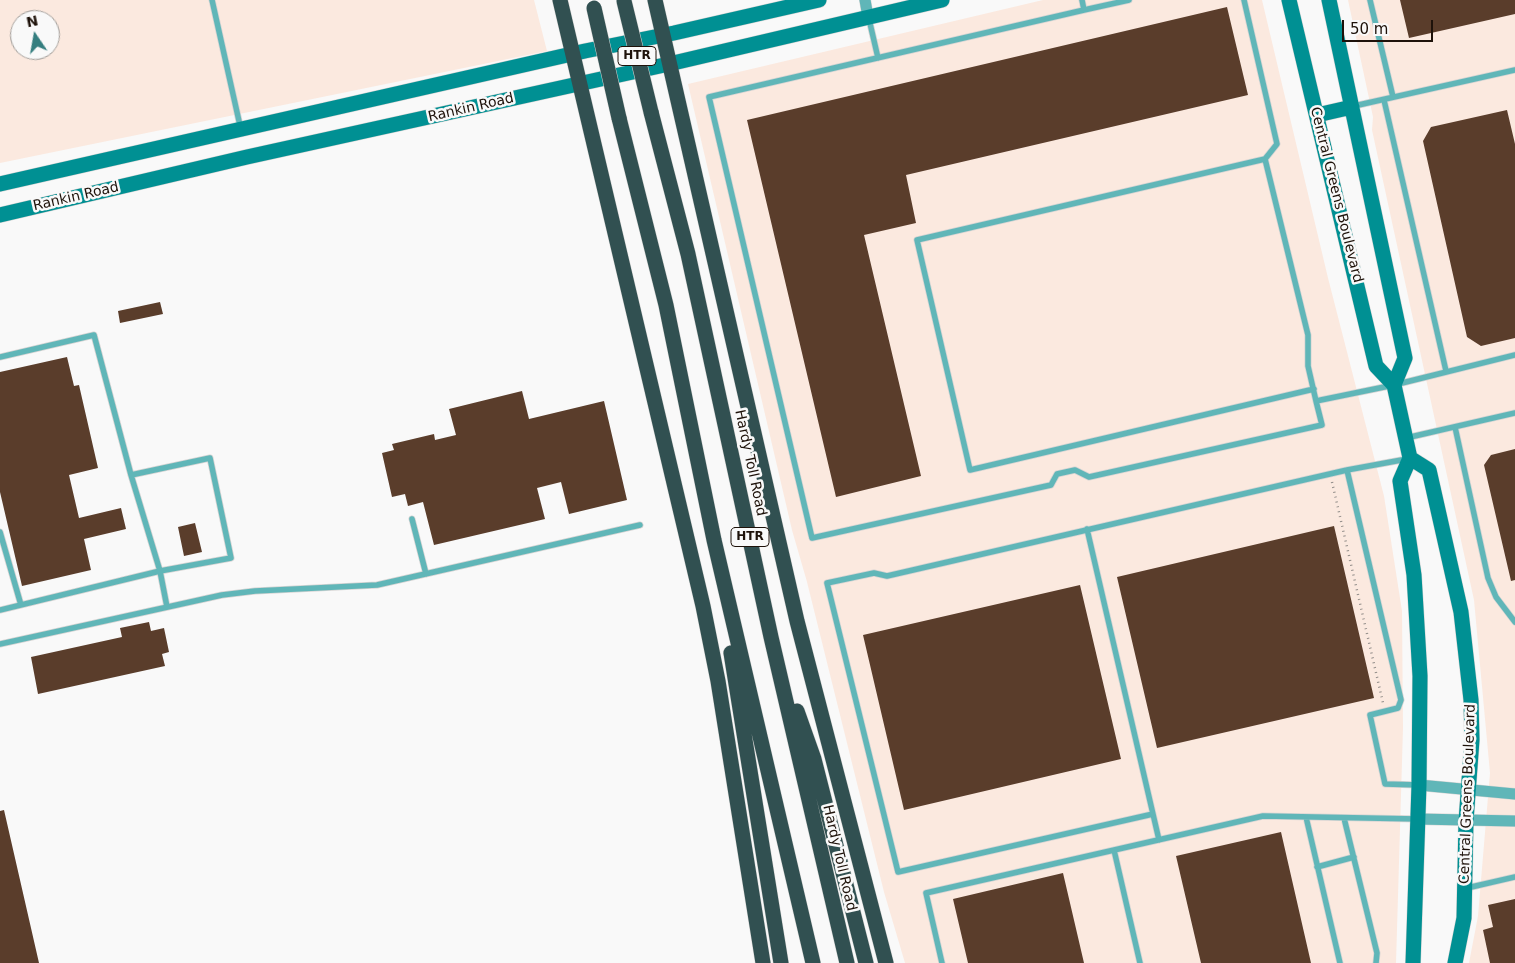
<!DOCTYPE html>
<style>
body{margin:0}
#map{position:relative;width:1515px;height:963px;overflow:hidden;background:#f9f9f9;font-family:"DejaVu Sans",sans-serif}
canvas{display:block}
.north{position:absolute;left:10px;top:10px;width:50px;height:50px;box-sizing:border-box;background:#f9f9f9;border:1px solid #a19d99;border-radius:50%;rotate:348deg;font-size:14px;font-weight:700;line-height:20px;text-align:center;color:#1e120a}
.north::after{content:'';display:block;margin:auto;width:18px;height:22px;background:#357e7f;clip-path:polygon(50% 0,100% 100%,50% 72%,0 100%)}
.scale{position:absolute;left:1342px;top:20px;width:91px;height:22px;box-sizing:border-box;border:2px solid #1e120a;border-top:0;padding-left:6px;font-size:15px;line-height:18px;white-space:nowrap;color:#1e120a;-webkit-text-stroke:4px #f9f9f9;paint-order:stroke}
</style>
<div id="map">
<canvas width="1515" height="963"></canvas>
<div class="north">N</div>
<div class="scale">50 m</div>
</div>
<script>
const g = document.querySelector('canvas').getContext('2d');
g.lineJoin = 'round';
function fill(path, color) { g.fillStyle = color; g.fill(path, 'evenodd'); }
function trace(path, color, width, dash) { g.strokeStyle = color; g.lineWidth = width; g.lineCap = dash ? 'butt' : 'round'; g.setLineDash(dash || []); g.stroke(path); }
function label(font, color, halo, rows, align = 'center') {
  g.font = font + ' "DejaVu Sans",sans-serif'; g.lineWidth = 5; g.setLineDash([]); g.textBaseline = 'middle'; g.strokeStyle = halo; g.fillStyle = color; for (const [text, x, y, turn = 0] of rows) {
    g.save(); g.translate(x, y); g.rotate((+turn || 0) * Math.PI / 180); g.textAlign = isNaN(turn) ? turn : align; if (halo) g.strokeText(text, 0, 0); g.fillText(text, 0, 0); g.restore();
  }
}
fill(new Path2D(`
 M0,0h534l13,51 -547,112zM20,20h30v30h-30z
 M1043,0h219l66,278 56,218 18,115 1,117 -7,235h-491l-21,-71 -77,-310 -15,-52 -104,-446z
 M1348,0h167v963h-46l9,-47 12,-143 -16,-173 -102,-470 1,-13z`), '#fbe9df');
fill(new Path2D(`
 M1400,0h115v14l-106,24z
 M1227,7l21,88 -342,80 10,48 -52,12 57,241 -85,21 -89,-377z
 M1507,110l8,34v194l-34,8 -14,-9 -44,-196 8,-14z
 M160,302l3,12 -43,9 -2,-12z
 M67,357l7,29 5,-1 19,83 -29,7 10,43 42,-10 5,21 -42,10 7,31 -69,16 -22,-94v-120z
 M522,391l7,28 75,-18 23,99 -58,14 -8,-32 -24,6 8,31 -111,26 -11,-43 -15,4 -3,-12 -13,3 -10,-44 12,-3 -2,-6 42,-10 1,6 21,-5 -7,-26z
 M1515,449v131l-4,1 -27,-116 7,-10z
 M195,523l7,29 -18,4 -6,-29z
 M1334,526l40,172 -217,50 -40,-171z
 M1080,585l41,174 -217,51 -41,-175z
 M149,622l2,9 13,-3 5,24 -7,2 3,12 -127,28 -7,-37 91,-20 -2,-9z
 M4,810l35,153h-39v-152z
 M1281,832l30,131h-110l-25,-107z
 M1063,873l21,90h-116l-15,-64z
 M1515,899v64h-25l-7,-33 10,-3 -5,-22z`), '#5a3d2b');
const lane = new Path2D(`
 M212,0l29,130
 M1082,0l2,10 -375,87 103,441 239,-53 6,-11 18,-4 14,7 233,-52 -6,-24 78,-16 121,-30
 M1244,0l33,144 -12,15 43,176v31l8,35
 M1370,0l23,97
 M1084,10l45,-10
 M869,19l9,39
 M1384,100l62,271
 M1354,106l161,-36
 M1265,159l-348,81 53,230 344,-81
 M0,357l94,-22 37,140 29,96 7,36
 M1455,427l33,151 8,19 19,25
 M1406,438l109,-25
 M1347,470l54,230 -3,8 -28,7 15,69 34,1
 M412,519l14,55
 M1087,529l72,311
 M0,532l21,73
 M0,610l160,-39 71,-13 -21,-100 -79,17
 M0,644l222,-49 33,-4 122,-6 263,-60
 M1153,814l-255,58 -71,-289 47,-10 13,3 460,-106 60,-11
 M1306,817l34,146
 M1344,818l33,135 -1,10
 M1114,850l26,113
 M1317,867l37,-10
 M1467,888l48,-11
 M942,963l-16,-70 337,-77 155,3`);
const street = new Path2D(`
 M865,0l3,17
 M1419,785l96,9
 M1418,819l97,2`);
const secondary = new Path2D(`
 M1289,0l87,366 18,19 16,73 -10,23 14,94 6,101 -1,109 -6,178
 M1329,0l76,358 -11,27
 M1317,115l35,-8
 M0,184l585,-133 89,-18 145,-33
 M0,215l247,-58 422,-93 273,-64
 M1410,458l19,12 32,142 10,88 1,40 -6,81 -2,97 -9,45`);
const highway = new Path2D(`
 M560,0l143,606 15,75 45,282
 M655,0l142,621 89,342
 M651,112l37,142 83,383 76,326
 M619,118l47,187 48,235 99,423
 M731,653l50,310
 M797,711l17,48 52,204`);
trace(lane, '#d6d4d3', 7);
trace(street, '#d6d4d3', 12);
trace(secondary, '#d6d4d3', 16);
trace(highway, '#d6d4d3', 16);
trace(new Path2D(`
 M1332,482l51,221`), '#938e8a', 2.5, [1, 4]);
trace(lane, '#60b6b8', 5.5);
trace(street, '#60b6b8', 11);
trace(secondary, '#009093', 15);
trace(highway, '#315051', 15);
const highwayBridge = new Path2D(`
 M624,1l27,111
 M594,8l25,110`);
trace(highwayBridge, '#d6d4d3', 16, []);
trace(highwayBridge, '#315051', 15);
for (const [x, y, w] of [
 [637,56,38],
 [750,537,38]
]) { const box = new Path2D(); box.roundRect(x - w / 2, y - 9.5, w, 19, 4); g.fillStyle = '#f9f9f9'; g.fill(box); trace(box, '#1e120a', 1); }
label('bold 12px', '#1e120a', null, [
 ["HTR",637,56],
 ["HTR",750,537]
]);
label('14px', '#1e120a', '#f9f9f9', [
 ["Rankin Road",471,108,-13],
 ["Central Greens Boulevard",1336,195,76],
 ["Rankin Road",76,197,-13],
 ["Hardy Toll Road",750,463,78],
 ["Central Greens Boulevard",1468,794,-88],
 ["Hardy Toll Road",839,858,77]
]);
</script>
